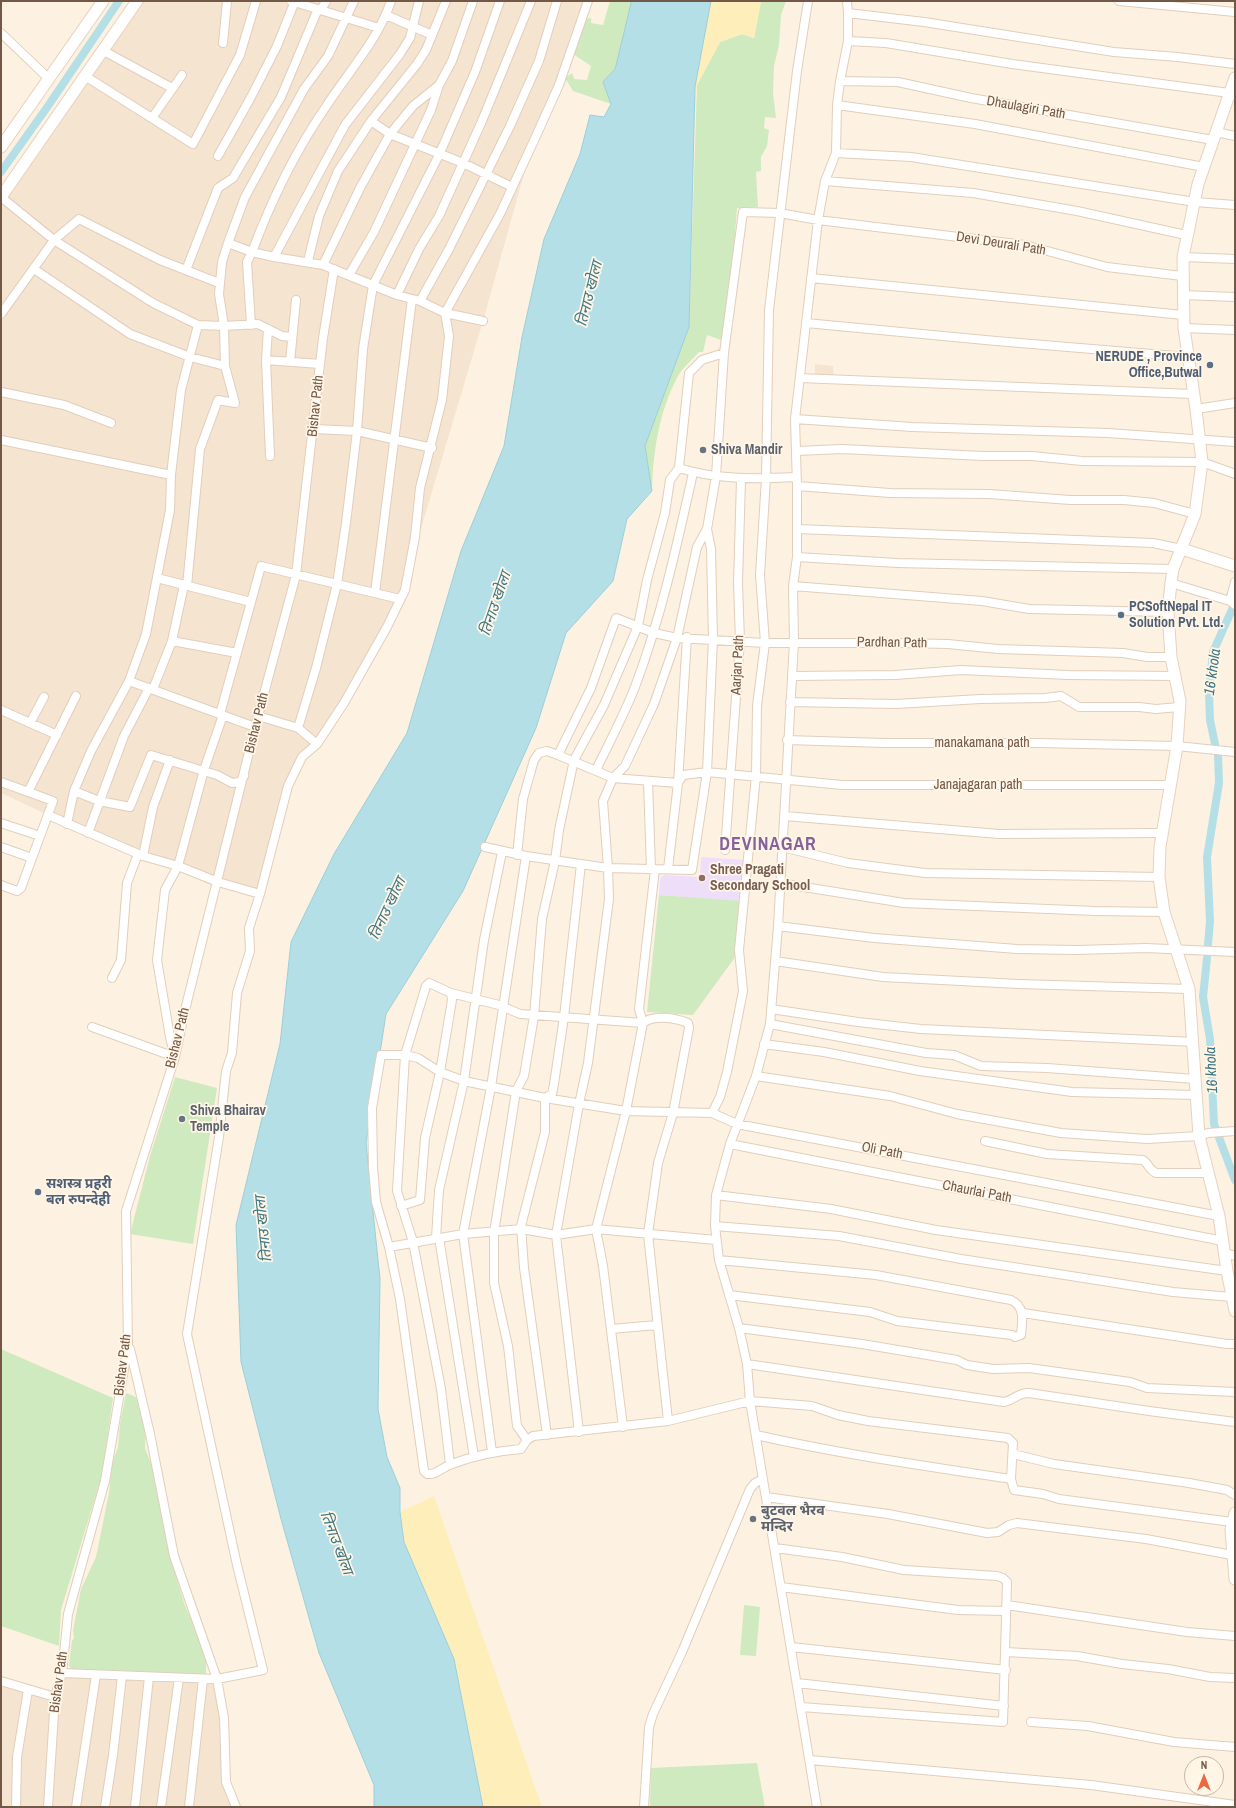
<!DOCTYPE html>
<meta charset="utf-8">
<style>
body{margin:0}
#map{position:relative;width:1236px;height:1808px;overflow:hidden;background:#fdf2e1;font-family:"Archivo Narrow",sans-serif}
canvas{display:block}
.frame{position:absolute;inset:0;border:2px solid #745847;pointer-events:none}
.north{position:absolute;left:1184px;top:1756px;width:40px;height:40px;box-sizing:border-box;background:#fff6e7;border:1px solid #c7b7a7;border-radius:50%;rotate:0deg;font-size:11px;font-weight:700;line-height:16px;text-align:center;color:#745847}
.north::after{content:'';display:block;margin:auto;width:14px;height:18px;background:#eb6942;clip-path:polygon(50% 0,100% 100%,50% 72%,0 100%)}
</style>
<div id="map">
<canvas width="1236" height="1808"></canvas>
<div class="frame"></div>
<div class="north">N</div>
</div>
<script>
const g = document.querySelector('canvas').getContext('2d');
g.lineJoin = 'round';
function fill(path, color) { g.fillStyle = color; g.fill(path, 'evenodd'); }
function trace(path, color, width, dash) { g.strokeStyle = color; g.lineWidth = width; g.lineCap = dash ? 'butt' : 'round'; g.setLineDash(dash || []); g.stroke(path); }
function label(font, color, halo, rows, align = 'center') {
  g.font = font + ' "Archivo Narrow","Noto Sans Devanagari",sans-serif'; g.lineWidth = 3.5; g.setLineDash([]); g.textBaseline = 'middle'; g.strokeStyle = halo; g.fillStyle = color; for (const [text, x, y, turn = 0] of rows) {
    g.save(); g.translate(x, y); g.rotate((+turn || 0) * Math.PI / 180); g.textAlign = isNaN(turn) ? turn : align; if (halo) g.strokeText(text, 0, 0); g.fillText(text, 0, 0); g.restore();
  }
}
fill(new Path2D(`
 M138,1h449l-54,141 -50,179 -83,278 -83,145 -29,42 -28,108 -42,-12 -170,-67 -47,-22v-596z
 M815,364l18,2 1,13 -19,-2z
 M62,1673l155,6 9,103 10,25h-235v-126l54,16z`), '#f5e4cf');
fill(new Path2D(`
 M701,857l44,3 -3,42 -83,-7 1,-16 4,-4 36,2z`), '#efdef9');
fill(new Path2D(`
 M610,1h22l-17,68 -12,13 8,22 -38,-13 -8,-13 7,-5 2,6 13,1 4,-14 -18,-12 13,-35 5,-1v5l12,2z
 M761,1h25l-5,14 -2,30 -5,21 -1,27 3,25 -11,-1 -1,11 5,2 -2,16 -6,11v14l-5,1 2,35 -21,1 -6,80 -7,53 -17,-6 -4,17h-4c-7,8 -17,16 -22,26 -18,34 -24,75 -25,113l-7,-45 44,-119 8,-242 23,-43 22,-8 12,4z
 M659,895l82,6 -5,55 -43,59 -46,-3z
 M175,1077l42,11 -24,156 -63,-10 20,-78z
 M1,1349l112,49 -11,77 -41,135 -2,36 -58,-20z
 M126,1393l10,4 10,34 -1,17 7,18 21,100 11,37 14,33 8,24v15l-135,-5 -2,-5 3,-25 2,-1 -1,-9 8,-41 15,-32 13,-64 3,-30 6,-16 2,-23z
 M744,1605l16,2 -4,49 -16,-1z
 M757,1763l8,44h-115l1,-39z`), '#d0eabf');
fill(new Path2D(`
 M711,1h50l-7,37 -12,-4 -22,8 -23,43 -3,48 1,-46z
 M434,1496l108,311h-59l-29,-148 -50,-117 -4,-30z`), '#feefba');
const water = new Path2D(`
 M632,1h79l-16,86 -6,240 -44,119 7,45 -25,28 -14,62 -47,52 -30,95 -73,163 -77,123 -20,129 14,136 -2,130 9,48 13,31v24l4,30 50,117 29,148h-109v-22l-55,-132 -38,-134 -40,-157 -5,-137 44,-181 11,-102 43,-88 73,-121 54,-182 43,-105 18,-109 22,-98 36,-85 10,-39 14,2 7,-13 -8,-22 12,-13z`);
fill(water, '#b5dfe7');
trace(water, '#9bced9', 1);
trace(new Path2D(`
 M1,172l47,-66 71,-105
 M1215,744l-5,-24 -1,-28 4,-40 22,-49
 M1208,945l2,-24 -3,-64 12,-74 -1,-29
 M1207,958l-4,39 7,42 4,85 21,56`), '#b5dfe7', 8);
const street = new Path2D(`
 M291,1l88,27
 M391,1c-13,39 -42,70 -64,104 -31,45 -56,96 -75,147l22,5 49,8 74,30 23,6 25,12 38,8
 M1119,1l116,11
 M321,10l5,-9
 M848,13l76,9 190,30 64,5 57,7
 M386,15l46,20
 M1,33l47,45
 M848,41l38,2 126,21 217,29 6,3
 M223,43l4,-42
 M102,50l70,38
 M85,76l108,68 47,-89 16,-54
 M840,81l58,1 73,16 242,42
 M837,105l138,19 229,43
 M152,118l30,-43
 M371,121l19,13 73,29 49,24
 M1216,132l19,4
 M836,153l75,4 284,45 40,3
 M218,156l33,-59 26,-51 18,-45
 M825,181l148,12 104,18 109,24
 M1,197l53,43 99,63 45,22 26,1 34,-2 24,12 10,1
 M228,243l24,9 -5,10 4,63
 M274,257l71,-132 55,-71 10,-16 9,-37
 M1183,257l52,2
 M308,261l11,-45 19,-45 33,-50 46,-57 9,-14 20,-49
 M323,265l37,-77 30,-54 23,-28 26,-21
 M34,269l96,65 60,23 35,9
 M186,270l32,-82 15,-10 48,-81 37,-88
 M349,275l25,-43 57,-122 8,-25 13,-24 21,-60
 M811,278l372,37
 M397,295l22,-46 20,-33 43,-95 49,-120
 M1183,295l52,2
 M420,301l29,-52 61,-123 29,-65 18,-60
 M1,314l53,-74 25,-21 81,41 59,23
 M806,323l190,18 192,16
 M1184,328l51,2
 M268,329l-2,31 54,4
 M266,360l4,96
 M290,362l6,-62
 M800,378l393,16
 M1,392l63,13 47,18
 M1196,409l39,-6
 M795,419l117,8 196,6 127,9
 M314,429l43,2 75,17
 M1,440l170,35
 M797,451l45,-2 141,7h49l50,5 120,1 33,12
 M679,468c38,12 77,11 117,9
 M797,486l93,7 99,1 81,6h54l30,3 41,11
 M797,529l356,14 29,6
 M797,557l100,6 276,6
 M157,578l94,24
 M1171,583l59,18 5,4
 M187,586l13,-137 18,-49 17,3 -10,-37 -1,-40 -5,-32 3,-32 6,-19 17,-46 59,-108 24,-33 26,-55
 M793,586l189,15 47,8 139,3
 M375,593l37,-294
 M1230,601l5,-19
 M172,641l65,12
 M792,676l103,-1 66,-5 107,5 108,1
 M129,681l126,46
 M153,689l19,-48 12,-56
 M790,702l106,2 84,-5 65,-1 16,-2 18,11h60l17,2 23,-2
 M1,710l56,25
 M220,714l41,-148 139,33
 M258,716l40,12 19,16
 M30,723l14,-26
 M298,728l18,-60 21,-84 9,-61 11,-92 6,-82 10,-64 66,-130 36,-83 25,-71
 M787,740l97,3h155l138,3 58,6
 M558,755l33,-67 25,-70 38,15 23,5 88,5h132l51,1 50,5 125,4 24,4h24
 M596,770c13,-27 28,-55 39,-83 26,-69 42,-142 58,-214
 M648,781l3,88
 M1,782l52,19 -32,87 -4,3 -16,-6
 M74,791l25,10 31,6 21,-52 66,20 15,8 8,-1 4,-6
 M28,792l48,-96
 M48,815l95,41 35,10 40,16 42,12
 M785,816l214,18 163,-1
 M1,823l39,13
 M67,824l7,-33 17,-40 38,-70 17,-47 24,-124 1,-35 10,-85 17,-65
 M88,833l36,-97 25,-48
 M1,847l31,11
 M485,847l41,9 82,12 84,2 15,-98 6,-133 -2,-90 -4,-20 9,-53 8,-123 19,-141 37,1 38,7 207,25 82,22 75,9
 M782,847l66,16 77,10 234,4
 M725,850l15,-209 -2,-58 3,-104
 M517,855l6,-56 11,-39 5,-7 8,-2 11,4 55,23 65,5 5,-8 24,-3 135,13h328
 M143,856l10,-49 17,-47
 M668,869l10,-86 9,-146
 M779,883l125,20 191,8 69,1
 M778,926l96,12 143,11 60,1 69,-2 89,4
 M775,961l108,16 136,7 170,5
 M112,978l9,-18 6,-77 11,-29
 M771,1009l87,13 63,7 273,13
 M770,1024l156,29 28,2 27,11 66,2 148,11
 M92,1027l83,30
 M764,1044l60,8 96,19 152,21 124,3
 M174,1054l-4,-17 -13,-77 8,-70 13,-24 26,-96 19,-55
 M756,1076l134,20 67,18 104,19 86,6 52,-3 9,-3 27,-2
 M545,1098v34l-24,94 3,42 23,167
 M545,1098l7,-4 2,-10 10,-67 17,-153
 M712,1113l8,-16 7,-25 16,-81 -4,-41 17,-174 1,-70 8,-63 -5,-68 6,-97 3,-168 28,-239 11,-70
 M985,1141l62,13 96,6c6,4 6,10 13,13h53
 M730,1144l493,97
 M716,1195l115,14 105,21 291,41
 M401,1206l19,-6 5,-62 15,-66 12,-72 -1,-7
 M715,1226l124,10 122,23 110,17 102,16 59,5
 M436,1238l3,-48 25,-109 20,-141 18,-88
 M439,1238l35,219
 M389,1247l74,-13 59,-5 34,6 40,-6 120,11
 M1225,1253l10,3
 M719,1260l157,15 135,25c15,7 11,22 10,35l-6,2 -3,-2 -115,-14 -27,-9 -141,-17
 M1023,1313l204,31h8
 M739,1328l123,16 95,16 10,5 26,4 36,-1 101,14 17,6 88,4
 M611,1329l46,-4
 M130,1349l20,85 24,122 43,123 7,39 2,64 10,25
 M747,1364l257,38c11,-2 12,-9 25,-9l120,18 86,11
 M623,1427l-20,-161 -7,-37 30,-118 17,-88 -4,-14 16,-140
 M579,1432l-23,-197 23,-131 9,-41 21,-164 -1,-31 -5,-67 10,-23 12,-12 29,-62 23,-66 20,-91 10,-18
 M756,1435c84,19 169,31 255,44l3,11 29,4 16,5 173,23
 M527,1440l-10,-14 -9,-80 -14,-63v-50l22,-142 8,-15 10,-60 8,-97 13,-58 4,-31 15,-70 30,-55 34,-79 9,-46 18,-67 5,-33 9,-12 10,-95 13,-13 22,-7
 M492,1452l-29,-218 28,-147 35,-231
 M1013,1454l41,10 135,19 38,7 8,5
 M450,1464l-9,-75 -28,-147 -16,-51 8,-136 21,-69 3,-3 22,10 48,12 21,9 123,9c11,-9 32,-5 45,0l1,5 -16,85 -15,50 -10,71 20,187
 M1011,1479l2,-36 -5,-5 -140,-17 -30,-6 -26,-9 -62,-5 -82,20 -135,15 -6,4 -6,9c-24,2 -46,6 -69,15 -10,3 -15,11 -25,10l-3,-3 -24,-172 -11,-52 -13,-45 -3,-35 -1,-59 9,-53h24l13,3 22,14 24,9 81,17 81,13 86,2 25,11 482,92
 M766,1497l122,17 99,19 11,-1 11,-7 8,-2 129,16 86,16
 M775,1548l67,9 62,13 93,6 6,2 4,4 -4,140 -202,-15
 M781,1587l177,23 48,1
 M1007,1605l180,27 48,4
 M791,1647l215,23
 M1006,1652l71,4 45,8 46,5 42,8 25,1
 M62,1673l155,6 46,-9 -26,-105 -50,-231 32,-197 7,-66 6,-18 5,-60 13,-42 -1,-23 11,-34 28,-108 14,-29 15,-13 27,-41 43,-76 18,-37 10,-53 5,-49 22,-88 7,-64 -4,-23 55,-99 37,-80 22,-49 29,-84
 M1,1681l54,16
 M797,1683l207,23
 M1031,1722l57,4 86,16 61,5
 M810,1760l281,25 144,20
 M16,1807l1,-50 11,-67
 M48,1807l7,-110 7,-24 6,-59 37,-133 23,-136 -2,-134 49,-154 10,-47 73,-294 38,-141 27,-237 11,-69
 M76,1807l20,-132
 M105,1807l8,-52 9,-79
 M135,1807l14,-130
 M161,1807l18,-129
 M189,1807l14,-128
 M644,1807l5,-80 4,-13 29,-62 68,-163 5,-6 8,-4
 M817,1807l-67,-406 -3,-37 -8,-36 -20,-68 -4,-34 1,-31 14,-51 26,-68 14,-52 8,-98 16,-284 -1,-56 4,-29v-71l-2,-67 23,-199 7,-39 11,-28 1,-48 3,-24 8,-40v-28l-1,-12`);
const secondary = new Path2D(`
 M1235,78l-37,106 -15,73 1,71 12,81 6,53 -7,52 -22,55 -2,14 -3,29 3,45 9,44 -3,45 -17,101 -1,30 5,35 25,77 10,147 20,80 8,55 8,40
 M1,147l102,-146
 M1,197l136,-196
 M1182,549l53,17
 M1235,1513l-4,17 4,49`);
trace(street, '#e1cebc', 10);
trace(secondary, '#e8d1bc', 13);
trace(street, '#fff', 8);
trace(secondary, '#fff', 11);
for (const [x, y, r, color] of [
 [1210,365,4,"#5c6f8a"],
 [703,450,4,"#6b7280"],
 [1121,615,4,"#5c6f8a"],
 [702,878,4,"#8d6e63"],
 [182,1119,4,"#6b7280"],
 [38,1192,4,"#5c6f8a"],
 [753,1519,4,"#6b7280"]
]) { const dot = new Path2D(); dot.arc(x, y, r, 0, 2 * Math.PI); g.fillStyle = color; g.fill(dot); trace(dot, '#fff6e7', 1.5); }
label('14px', '#745847', '#fff6e7', [
 ["Dhaulagiri Path",1026,108,10],
 ["Devi Deurali Path",1001,244,9],
 ["Bishav Path",316,406,-84],
 ["Pardhan Path",892,643,1],
 ["Aarjan Path",738,665,-87],
 ["Bishav Path",257,723,-76],
 ["manakamana path",982,743],
 ["Janajagaran path",978,785],
 ["Bishav Path",178,1038,-76],
 ["Oli Path",882,1151,11],
 ["Chaurlai Path",977,1192,11],
 ["Bishav Path",123,1365,-83],
 ["Bishav Path",59,1682,-82]
]);
label('bold 14px', '#4e5e75', '#fff6e7', [
 ["NERUDE , Province",1202,357,"right"],
 ["Office,Butwal",1202,373,"right"],
 ["PCSoftNepal IT",1129,607],
 ["Solution Pvt. Ltd.",1129,623],
 ["सशस्त्र प्रहरी",46,1184],
 ["बल रुपन्देही",46,1200]
], 'left');
label('bold 14px', '#5b616d', '#fff6e7', [
 ["Shiva Mandir",711,450],
 ["Shiva Bhairav",190,1111],
 ["Temple",190,1127],
 ["बुटवल भैरव",761,1511],
 ["मन्दिर",761,1527]
], 'left');
label('bold 14px', '#785e54', '#fff6e7', [
 ["Shree Pragati",710,870],
 ["Secondary School",710,886]
], 'left');
label('italic 15px', '#3e7682', '#fff6e7', [
 ["तिनाउ खोला",590,294,-76],
 ["तिनाउ खोला",496,604,-71],
 ["16 khola",1213,672,-82],
 ["तिनाउ खोला",388,909,-65],
 ["16 khola",1212,1070,-93],
 ["तिनाउ खोला",264,1229,-96],
 ["तिनाउ खोला",336,1543,69]
]);
g.letterSpacing = '1px';
label('bold 18px', '#876298', '#fff6e7', [
 ["DEVINAGAR",768,845]
]);
g.letterSpacing = '0px';
</script>
